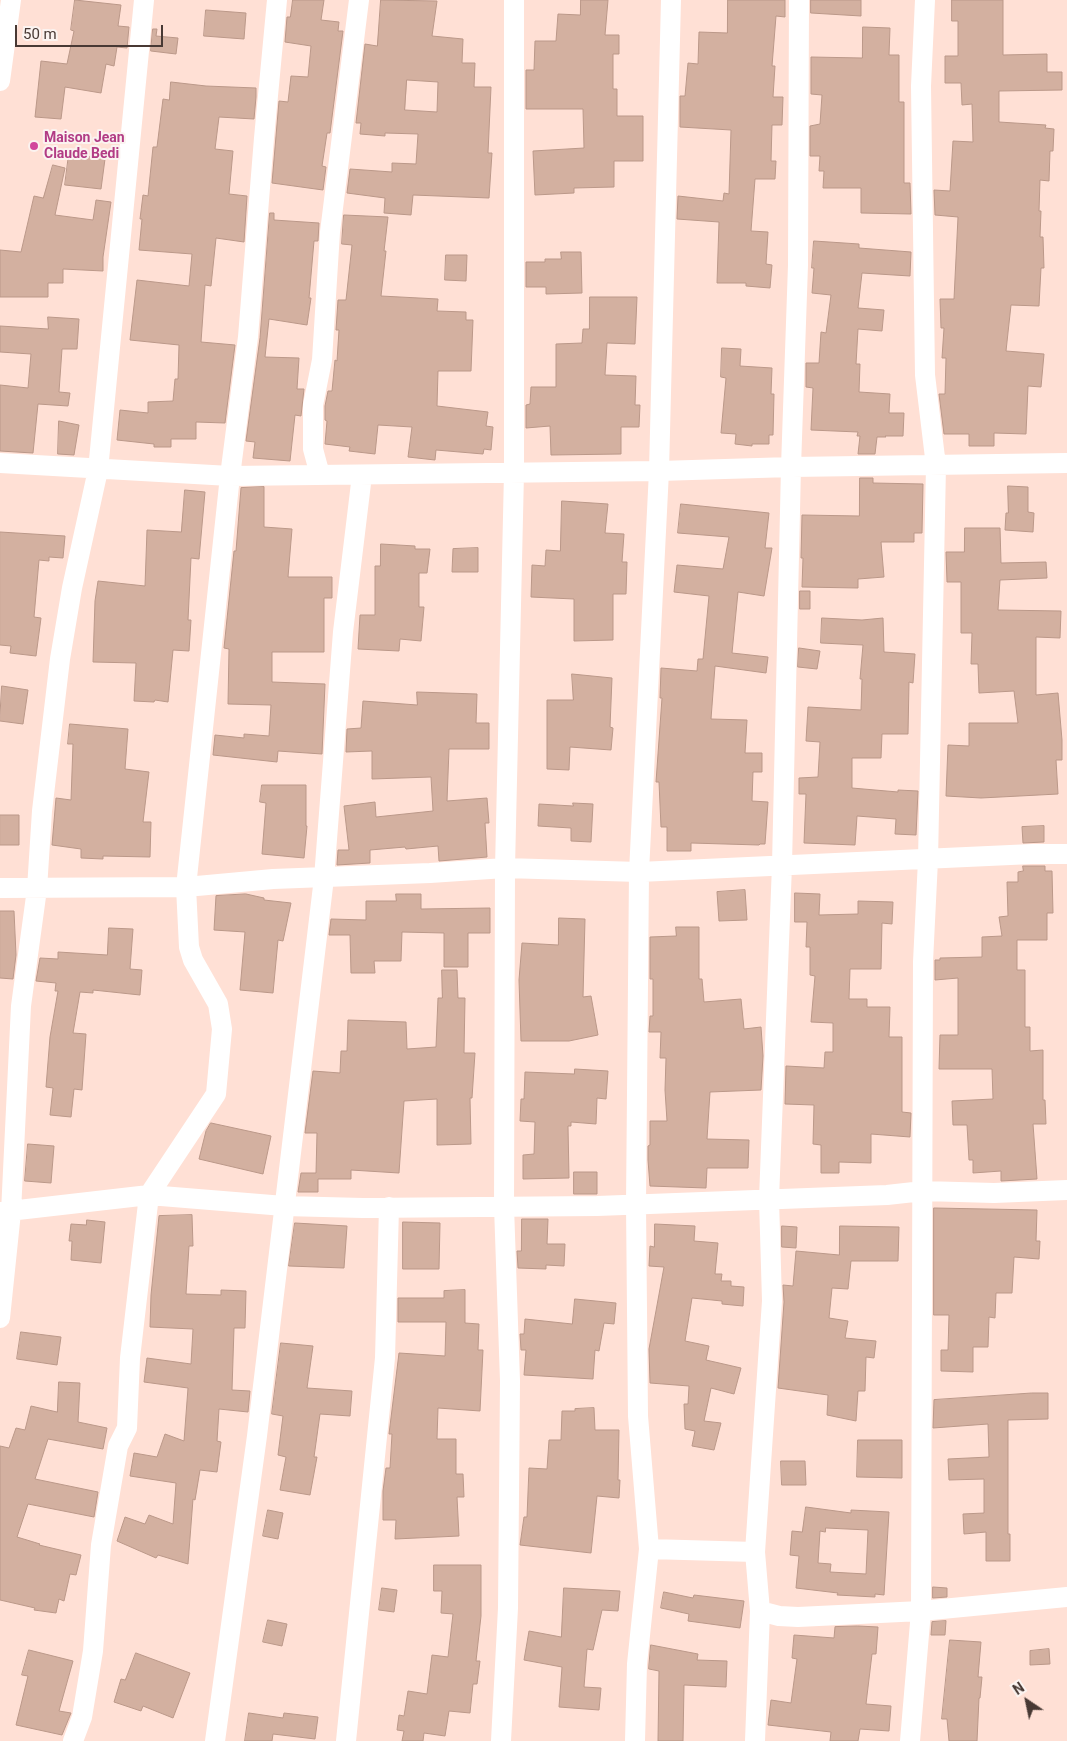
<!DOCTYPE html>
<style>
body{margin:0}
#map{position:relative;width:1067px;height:1741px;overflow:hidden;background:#ffe0d5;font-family:Roboto,sans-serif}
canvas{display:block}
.north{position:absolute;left:1002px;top:1676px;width:50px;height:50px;-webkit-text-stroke:4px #fbf3f0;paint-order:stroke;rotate:326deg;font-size:14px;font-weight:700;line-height:20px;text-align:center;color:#483934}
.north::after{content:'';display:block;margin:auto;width:18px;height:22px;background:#483934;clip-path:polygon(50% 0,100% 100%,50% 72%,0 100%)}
.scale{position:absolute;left:15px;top:25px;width:148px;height:22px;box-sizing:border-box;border:2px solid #483934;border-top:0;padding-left:6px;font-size:15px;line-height:18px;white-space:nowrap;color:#483934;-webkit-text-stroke:4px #fbf3f0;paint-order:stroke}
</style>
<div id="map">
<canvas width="1067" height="1741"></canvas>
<div class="north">N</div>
<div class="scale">50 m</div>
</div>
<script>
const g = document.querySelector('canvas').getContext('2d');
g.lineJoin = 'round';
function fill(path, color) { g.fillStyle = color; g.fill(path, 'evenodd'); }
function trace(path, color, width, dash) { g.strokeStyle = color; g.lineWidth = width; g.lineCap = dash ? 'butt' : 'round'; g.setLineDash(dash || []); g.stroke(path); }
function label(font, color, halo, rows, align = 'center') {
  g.font = font + ' Roboto,sans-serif'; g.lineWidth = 4; g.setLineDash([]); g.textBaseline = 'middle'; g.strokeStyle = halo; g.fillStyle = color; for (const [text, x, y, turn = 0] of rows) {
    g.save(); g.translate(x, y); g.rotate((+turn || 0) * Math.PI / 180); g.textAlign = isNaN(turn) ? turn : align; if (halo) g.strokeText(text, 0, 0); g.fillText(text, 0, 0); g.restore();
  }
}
const building = new Path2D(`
 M75,0l46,5 -3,21 11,1 -2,21 -10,-1 -3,19 -8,-2 -5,29 -36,-6 -4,32 -26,-2 6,-56 26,3 7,-33 -3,-1z
 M293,0h31l-3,20 18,2 -1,9h5l-13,102h-3l-5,33 4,1 -3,23 -51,-7 7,-82 9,1 3,-26 17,1 3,-31 -26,-4 2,-25h3z
 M381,0l56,1 -5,35 31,3 -1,24h13l-1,24h17l-3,66h4l-3,45 -76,-3 -2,20 -27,-2 1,-15 -38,-5 3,-24 42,3v-9l24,1 2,-30 -33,-1v3l-25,-2 1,-11h-5l9,-79 12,2zM407,80l31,2 -1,30 -32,-2z
 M581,0h27l-3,35h14v19h-6v35h4v27h26v45h-29v26l-40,1v5l-39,2 -2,-44 51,-3 -1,-39h-57v-39h8l1,-29h21l2,-27 22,1z
 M728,0h57v17l-9,-1 -4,50h3l-2,31h10l-1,28h-10l-1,36h5l-1,18h-20l-4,52 17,1 -2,32 6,1 -2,23 -24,-2v-3h-29l2,-61 -42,-3 1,-23 45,5 1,-8 5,1 2,-64 -51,-3v-31h5l3,-33 10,1 1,-32 28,1z
 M811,0h50v16l-50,-3z
 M952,0h51v55l44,-1v18h15v18l-63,1v31l47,3 -1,3 9,1 -1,22h-3l-1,30 -9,-1 -1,31h2l-1,26h3l1,31h-3l-2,38 -28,-1 -5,46 38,3 -3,33 -13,-1 -2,48 -32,-1v13h-25v-12h-25l-5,-40h6l1,-36h-4l2,-30h-3l-1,-29h14l4,-82 -23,-2 -1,-25 16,1 3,-50 20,1 -1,-38 -10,1 -1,-22h-16v-27h13v-35h-6z
 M206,10l40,3 -2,26 -40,-3z
 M863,27l27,1 -1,27h10v47h5v81h6l1,31 -50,-1v-25h-38l1,-17h-5l1,-15h-10v-30l10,-2 2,-29 -11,-1v-37l51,1z
 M153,29h4l-1,7 22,2 -2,16 -25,-3z
 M171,82l35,4 50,2v9l-2,22 -35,-2 -4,32 18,2 -4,43 18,2 -3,46 -28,-4 -5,48 -6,-1 -4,57 34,3 -10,78 -29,-1v17h-25v8h-17v-3l-37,-4 3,-30 28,3v-11l25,-1 2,-22h3l1,-34 -49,-5 7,-60 52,6 3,-32 -53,-4 3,-31h-2l3,-24 5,1 5,-49h4l6,-48 6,1z
 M69,154l36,5 -4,30 -36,-4z
 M53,165l12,3 -10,47 38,5 3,-20 15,2 -8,55v14l-40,-2v14h-15v14h-48v-47l21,2 13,-56 9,2z
 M270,213h4v7l45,3 -1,18h-4l-5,57h2l-4,27 -38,-6 -4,38 34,1 -2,31h7l-3,27 -6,-1 -5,46 -37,-3 2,-16 -9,-1 14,-103z
 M344,215l44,2 -4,34h2l-5,45 57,3 -1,12 29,1v8h7l-2,51h-33l-1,35 51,6 -2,14 7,1 -2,23 -7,-1 -1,5 -47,-4 -1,10 -27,-3 4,-30 -34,-2 -3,29 -26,-3 1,-4 -25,-3 2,-23 -2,-1v-14l3,-15h4l3,-31 2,1 2,-31h-3l2,-30h8l6,-55 -10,-1z
 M814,241l45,3v4l52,4 -1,24 -48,-3 -4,35 26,2 -2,21 -24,-2 -2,35h4l-1,28 31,2 -1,19h15l-1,23h-18l1,1h-9l-2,17h-17l2,-18h-3l1,-4 -47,-2 2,-42 -7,-1v-24h13l2,-31 5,1 5,-38 -19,-2 2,-25h-2z
 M561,252h20l1,41 -36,1v-7h-20v-25h19v-3h16z
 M446,255h21l-1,26 -21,-1z
 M590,297h47l-2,47 -28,-1 -2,32 31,1 -1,29h5l-1,22h-18v27l-70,1 -1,-29 -24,2v-23l4,-1 1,-17h25v-43l26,-1 1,-14h6z
 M48,317l31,2 -2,30h-15l-3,43 11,1 -2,13 -30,-2 -5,49 -33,-2v-66l28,3 3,-34 -31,-2v-26l48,3z
 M722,348l19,1 -1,17 32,2 -1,26h3l-1,41h-4v9h-17v2l-17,-2 1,-10 -15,-1 5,-55 -5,-1z
 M59,421l20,4 -5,30 -16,-1z
 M860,478h13v5l50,1 -1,49h-8v9h-33l3,35 -26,2v9l-56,-1 1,-29h-2l1,-43 57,1z
 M1008,486l20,1v25l6,1 -1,19 -28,-2 1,-17h2z
 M264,487v40l28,2 -4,48h44v21h-8v54h-52v30l53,2 -3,70 -44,-3 -1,11 -64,-7 2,-20 29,3v-4l25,2 2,-31 -43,-1 1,-55 -5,-1 10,-97h2l5,-63z
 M185,490l20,2 -6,67 -8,-1 -3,62h3l-2,31 -16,-1 -5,52 -13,-2 -1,2 -20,-1 2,-38 -43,-1 2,-61 3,-20 47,5 2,-56 34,2z
 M562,501l46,3 -3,29 19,1 -2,28h5l-1,32h-13v46l-39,1v-42l-43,-2 1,-32 13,1 1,-16 14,1z
 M681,504l88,9 -4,35h7l-8,48 -26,-4 -6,61 36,4 -2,16 -51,-7 -4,53 36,1 -2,33h17v19h-9l-1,29 16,1 -3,42h-5l-1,1 -68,-2v8h-24v-24h-6l-2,-45h-3l6,-84h-2l1,-30 36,3 1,-12h5l6,-63 -35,-4 3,-27 46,4 6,-32 -51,-4z
 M965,528h35l1,35 45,-1 1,16 -47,2 -2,30 63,1 -1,27 -24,-1v58l22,-2 4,47v20h-6l2,34 -77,4 -35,-2 2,-51 21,1v-23h49l-4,-32 -35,2 -1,-29h-7l1,-31h-11v-51h-14l-1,-30h18z
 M0,532l65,4 -2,22 -14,-1v4l-10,-1 -5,57 7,1 -5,38 -26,-3 1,-7 -11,-1z
 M381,544l34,2v3h15l-3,24h-8v34h5l-3,34 -21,-2 -1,12 -41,-2 2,-34h15v-49h5z
 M478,548v24h-26l1,-23z
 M800,591h10v18h-10z
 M822,618l40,2 21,-2 1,34 31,2 -2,29 -4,-1 -1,52h-26l-1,24h-29v30l46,4v-2l20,1 -2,44 -21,-1 1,-15 -39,-3 -2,29 -51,-2 2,-49h-7v-16l19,-1 2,-35 -14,-1 2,-34 53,3 1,-31h-2l3,-34 -42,-2z
 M799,648l21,3 -3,18 -19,-2z
 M572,674l40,4 -2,49 3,1 -2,22 -41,-3 -1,23 -22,-1v-69h26z
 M2,686l26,4 -5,34 -23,-3z
 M417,692l60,2 -1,29h13v26h-40l-2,52 40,-3 2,25h-4l2,34 -48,4 -1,-15 -32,3 -1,-2 -35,3v13l-33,2 1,-15h11l-5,-44 31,-4 1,15 57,-6 -2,-34 -59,2v-28l-26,1 1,-23 14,-1 2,-27 54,4z
 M70,724l58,5 -3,40 24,3 -6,50h8l-1,35 -47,-1v3l-22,-1v-9l-29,-4 4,-47 15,2 2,-56h-5z
 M262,785h44v41h1l-3,32 -42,-4 4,-51 -6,-1z
 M573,803l20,1 -2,38 -20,-1v-13l-33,-2 1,-22 34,2z
 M0,815h19v30h-19z
 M1044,826v16l-21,1 -1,-16z
 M1023,866h22v5h7l1,42h-6v27h-30v30h8v57h5v24l13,-1v50h2l1,24h-13l4,55 -36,2v-10l-28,2v-13h-4l-2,-35h-14l-1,-24 41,-2 -1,-30h-53l1,-34h18v-57l-23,2v-20h5v-2l42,-1v-20l20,-1 -3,-19 9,-1 -1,-34h11v-10l5,-1z
 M745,890l2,30 -28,1 -2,-29z
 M795,893l25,1 -1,21 39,-1v-13l35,1 -1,22 -10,-1 -1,46h-31l-1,30h18v8h23l-1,30h13v75l9,1 -1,24 -39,-3v29l-32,-1v11h-18v-28l-8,-1 1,-39 -29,-1 1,-38 38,2 1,-16h8v-29l-22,-1 4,-46 -5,-1v-28h-4l1,-25h-12z
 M246,894l18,4v2l27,3 -8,38 -5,-1 -5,53 -33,-3 5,-58 -31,-2 2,-34z
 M396,894h25v15l69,-1v25h-22v34h-24v-34l-42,-1 -1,29h-27l1,12h-24l-1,-38h-21l2,-16 35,1v-19h30z
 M0,911h14l2,44 -3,24 -13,-1z
 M559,918l26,1 -2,78 8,-1 7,39 -29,6h-48l-2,-61 3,-37 36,2z
 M676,927h23v52h3l2,23 37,-3 3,30 17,-2 2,29 -2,34 -51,2 -3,47 42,1 -1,28h-41l-1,20 -56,-2 -2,-26v-14l2,-1v-24h17l-2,-31 1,-32h-6l1,-26h-12l1,-16h3v-37h-3v-42l26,-1z
 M109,928l24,1 -3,40 12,1 -2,25 -47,-5v3l-13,-1 -7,41 13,1 -4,56 -8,-1 -3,28 -21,-2 3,-27 -7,-1 4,-50 8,-46h-3l1,-8 -20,-2 4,-23 18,1v-7l49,3z
 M442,970h15l1,28h7l-1,55h11l-3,45h-2l1,46 -34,1v-46l-33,2 -5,72 -48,-3v9h-33v13h-20l3,-19h15l1,-40h-12l8,-62 27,2 1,-22h6l1,-31 58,2 1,27 29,-2 2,-49h4z
 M575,1069l33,2 -2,28 -9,-1 -1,26 -25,-2v4h-3l1,52 -46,1v-24l11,-1 1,-32 -15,-1 1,-22h3l1,-27 49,2z
 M211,1123l60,13 -8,38 -64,-15 7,-28z
 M28,1144l26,2 -3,37 -26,-2z
 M574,1172h23v22h-23z
 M934,1208l103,2 -1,31h4l-1,18 -25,-2 -2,36h-16l-1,25 -6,-1 -1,30h-15v25l-32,-1v-21h7l1,-35h-15z
 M192,1215l1,31h-4l-3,48 35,1v-5l25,1 -1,37h-11l-2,62 18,1 -2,21 -29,-3 -2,32 4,1 -4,30 -17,-2 -5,30 -2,-1 -5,65 -30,-9 -2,3 -39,-17 8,-24 20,7 4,-9 24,9 3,-41 -46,-7 4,-23 23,4 8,-23 19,7 4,-53 -44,-6 3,-24 44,6 2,-35 -43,-2 1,-32 8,-79z
 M522,1219h26l-1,25h18l-1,22 -18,-1v4l-28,-1 -1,-17h4z
 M87,1220l18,2 -4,41 -30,-3 1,-19h-3l2,-17 15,1z
 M403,1222l37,1 -1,46h-36z
 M295,1223l52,3 -3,42 -55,-2z
 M655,1224l40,2 -1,15 24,2 -3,31h7l-1,7h10v5l13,1 -1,19 -21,-2v-3l-30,-3 -7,43 24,5 -3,14 35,8 -7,26 -23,-6 -7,33 17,2 -7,27 -22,-4 3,-15 -10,-2 -1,-25h4l1,-18 -39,-3 -1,-34 15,-82 -15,-1 1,-20 4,1z
 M782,1226l15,1 -1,21 -14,-1z
 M840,1226l59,1 -1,34h-47l-3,28 -16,-1 -3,30 19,3 -3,17 31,3 -2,17 -8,-1 -1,34h-7l-2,30 -29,-6 1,-20 -50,-7 6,-86 -1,-17 10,1 3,-35 43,4z
 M465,1290v33l14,1 -1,26h5l-3,61 -42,-3 -1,31h19v35h7l1,23h-7l2,39 -64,3 1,-19h-13v-29l3,-23h4l2,-34h-3l10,-81 46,3 1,-34h-48v-24h46v-7z
 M575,1299l41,4 -2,21 -10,-1 -5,28 -4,-1 -2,29 -69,-4 2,-25h-5l-1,-16h4l1,-15 47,5z
 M21,1332l40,5 -4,28 -40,-6z
 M281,1343l32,3 -6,42 45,3 -2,25 -30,-2 -6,43h3l-7,38 -30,-5 6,-33 -8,-2 5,-39 -11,-2z
 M59,1382l21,1 -2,39 29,6 -4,21 -55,-10 -13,40 63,13 -4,25 -66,-13 -11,33 23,7 -1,1 42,10 -5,20 -6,-1 -6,27 -5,-2 -3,14 -22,-3 1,-2 -35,-8v-154l9,2 7,-20 9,2 6,-24 26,6z
 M1032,1393h16v26l-40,1v114h2v27h-24v-29l-22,2 -1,-20 21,-1v-34l-35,1 -1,-21 41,-2 -1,-33 -55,4 1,-28z
 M594,1408l1,22h24l-1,50h2l-1,18 -22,-2 -6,57 -71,-8 4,-28h3l2,-49 18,1 2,-29h12l1,-29h13v-2z
 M858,1440h44v38l-45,-1z
 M781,1461h24l1,24h-24z
 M806,1507l45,6v-3l38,2 -5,83 -9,-1v3l-38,-2 1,-2 -42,-5 3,-32 -9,-1 2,-24 10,1zM826,1528l42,2 -2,44 -36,-2 1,-8 -13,-1 2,-32 5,1z
 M268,1510l15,3 -5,26 -15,-3z
 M434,1565h47v51l-5,45h4l-3,23h-4l-3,29 -21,-2 -4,25 -21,-3 -1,8h-21l2,-10 -7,-1 2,-15 5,1 4,-25 19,3 5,-39 16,2 5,-43 -12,-1 1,-22h-8z
 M933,1587l14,1v9l-14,1z
 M382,1588l15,2 -3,22 -15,-2z
 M564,1588l56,3 -2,20 -16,-1 -9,40 -6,-1 -3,38 17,1 -2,22 -40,-3 3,-40 -38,-7 5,-29 32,6z
 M664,1592l29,6 1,-3 50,6 -4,27 -52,-7 1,-7 -28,-6z
 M268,1620l19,4 -5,22 -19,-4z
 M946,1621l-1,14h-14l1,-13z
 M858,1626l20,1 -2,27h-4l-6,50 25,2 -2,25 -29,-2 -2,12h-28l1,-9 -63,-7 3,-25 20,3 6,-44 -5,-1 2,-23 40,3 1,-11z
 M950,1640l31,2 -3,35h4l-2,21h-1l-2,43h-28l-2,-22h-5z
 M651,1645l47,9 -1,6 30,1 -1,26 -42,-2 -1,56h-25l1,-70 -10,-2z
 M1049,1649l1,15 -20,1v-14z
 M29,1650l44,11 -14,50 12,2 -9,22 -46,-10 12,-49 -6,-1z
 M136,1653l54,20 -17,45 -30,-12 -2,5 -27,-9 7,-23 4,1z
 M249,1713l34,5 1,-5 34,4 -3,22 -42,-5 -1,7h-27z`);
fill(building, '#d3b0a0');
trace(building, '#bb9889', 1);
trace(new Path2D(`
 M0,81l11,-81
 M0,463l230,13 429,-5 132,-4 276,-4
 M320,475l-7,-26v-44l9,-45 8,-128 29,-232
 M0,888l186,-1 87,-8 157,-6 75,-5 134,4 393,-18h35
 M0,1212l149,-17 135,11 79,2 234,-2 290,-11 36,-4 71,2 73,-3
 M0,1318l11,-106 10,-206 16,-117 5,-78 18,-152 12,-71 26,-118 46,-470
 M649,1549l106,3
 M760,1611l19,5 19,1 123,-6 146,-14
 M73,1741l9,-24 11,-66 8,-106 17,-99 9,-18 3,-70 19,-163 67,-101 6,-65 -4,-25 -25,-44 -4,-13 -3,-60 44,-411 18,-139 16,-199 13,-138
 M215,1741l42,-305 67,-558 19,-246 19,-157
 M346,1741l39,-383 4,-151
 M501,1741l7,-133 2,-227 -6,-175 1,-338 9,-395v-473
 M635,1741l2,-77 12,-115 -11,-133 -2,-212 3,-332 20,-401 12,-471
 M755,1741l5,-130 -5,-59 17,-251 -3,-102 13,-334 9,-398 7,-202 1,-265
 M910,1741l11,-130 2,-649 5,-102 8,-394 -11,-91 -4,-289 4,-86`), '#fff', 20);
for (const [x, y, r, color] of [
 [34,146,5,"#d1479c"]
]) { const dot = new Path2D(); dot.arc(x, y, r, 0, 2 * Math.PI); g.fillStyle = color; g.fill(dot); trace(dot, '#fbf3f0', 2); }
label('bold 14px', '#b23c85', '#fbf3f0', [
 ["Maison Jean",44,138],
 ["Claude Bedi",44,154]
], 'left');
</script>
